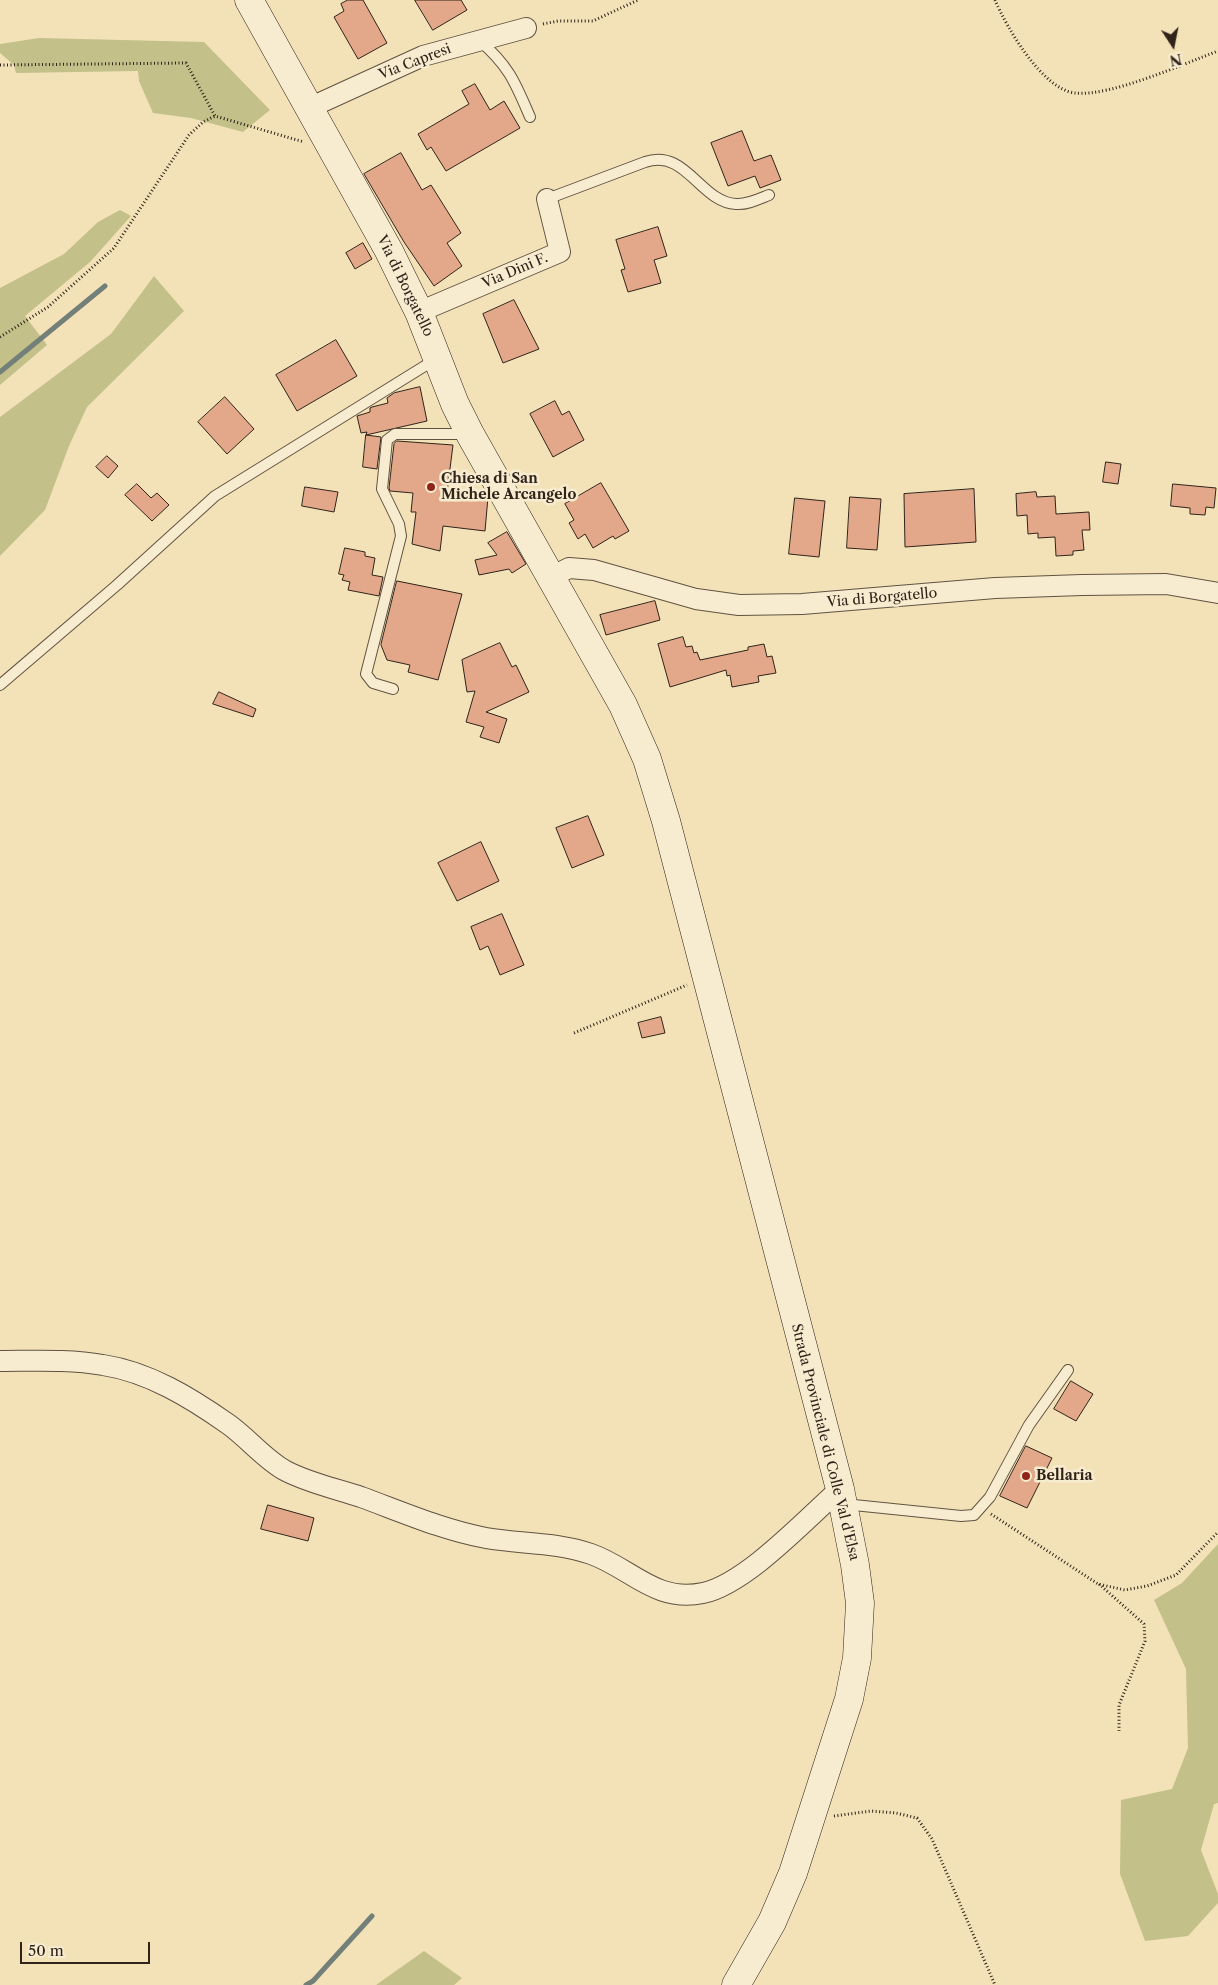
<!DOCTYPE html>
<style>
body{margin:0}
#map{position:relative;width:1218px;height:1985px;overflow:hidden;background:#f3e2b7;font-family:"Libre Caslon Text",serif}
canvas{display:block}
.north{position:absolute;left:1148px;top:20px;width:50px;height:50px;-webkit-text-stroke:4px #f7ecd0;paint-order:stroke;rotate:169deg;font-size:14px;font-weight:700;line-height:20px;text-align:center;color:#30231a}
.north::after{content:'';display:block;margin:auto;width:18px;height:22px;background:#30231a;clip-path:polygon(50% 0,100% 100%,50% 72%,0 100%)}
.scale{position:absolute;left:20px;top:1942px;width:130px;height:22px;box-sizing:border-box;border:2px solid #30231a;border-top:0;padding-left:6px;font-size:15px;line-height:18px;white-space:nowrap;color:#30231a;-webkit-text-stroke:4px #f7ecd0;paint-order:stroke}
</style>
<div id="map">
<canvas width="1218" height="1985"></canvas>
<div class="north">N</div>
<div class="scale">50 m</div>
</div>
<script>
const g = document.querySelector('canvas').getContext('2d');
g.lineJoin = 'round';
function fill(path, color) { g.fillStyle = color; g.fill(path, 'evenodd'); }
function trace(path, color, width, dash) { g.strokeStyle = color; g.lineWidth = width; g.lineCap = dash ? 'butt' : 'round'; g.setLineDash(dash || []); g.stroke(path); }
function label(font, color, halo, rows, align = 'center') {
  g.font = font + ' "Libre Caslon Text",serif'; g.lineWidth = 5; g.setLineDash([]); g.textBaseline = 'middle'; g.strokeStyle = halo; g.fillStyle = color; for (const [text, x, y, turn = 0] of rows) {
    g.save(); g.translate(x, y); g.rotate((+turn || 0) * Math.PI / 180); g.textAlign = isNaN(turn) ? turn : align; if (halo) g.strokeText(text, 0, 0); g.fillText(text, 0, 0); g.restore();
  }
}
fill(new Path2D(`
 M39,38l165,4 66,68 -27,22 -52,-14 -38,-5 -14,-32 -1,-10 -122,2 -2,-8 -14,-12v-9z
 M120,210l11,6 -41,46 -65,54 22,29 -47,40v-97l64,-34 34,-32z
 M154,276l30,35 -97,96 -18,39 -24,64 -45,46v-139l111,-83z
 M1218,1544v259l-4,1 -13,46 17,44v9l-30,33 -43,5 -25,-67 1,-74 51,-11 16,-41 -2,-79 -32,-69 28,-17z
 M424,1951l38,27 -8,7h-78z`), '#c3c089');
trace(new Path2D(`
 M0,372l105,-86
 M306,1985l7,-4 59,-65`), '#737f79', 5);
const building = new Path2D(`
 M348,0h15l24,43 -29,16 -24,-42 10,-6 -3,-7z
 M415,0h46l6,10 -34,20z
 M475,84l15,26 14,-9 16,27 -74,43 -15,-24 -4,3 -9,-16 51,-30 -7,-13z
 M742,131l12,30 17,-6 10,25 -21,8 -5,-12 -27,10 -17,-43z
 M401,153l21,37 9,-5 30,48 -14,10 15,23 -28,20 -30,-44 -40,-68z
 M658,227l9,29 -13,4 7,23 -33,9 -7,-22 4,-1 -9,-29z
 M363,243l9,16 -17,10 -9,-16z
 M514,300l25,49 -36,14 -20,-49z
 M336,340l21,36 -60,35 -21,-36z
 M420,387l7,34 -61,14 1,-3 -6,1 -4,-17 13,-4v-4l2,-1 16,-4 -1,-5 7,-5z
 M225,397l29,32 -27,25 -29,-32z
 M555,401l7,14 7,-4 15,29 -31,17 -23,-43z
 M366,435l15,2 -4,32 -14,-2z
 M397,441l56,4 -6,47 41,5 -3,34 -42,-5 -3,25 -28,-7 4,-32h-5l2,-19 -23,-2 -1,-3 5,-44z
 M107,456l11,10 -10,12 -12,-11z
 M1106,462l15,2 -3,20 -15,-2z
 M601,483l28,48 -14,8 -2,-3 -20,12 -8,-14 -7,5 -9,-16 5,-3 -9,-16z
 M137,484l14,14 6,-5 12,12 -17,16 -27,-26z
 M1173,484l43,4 -2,20 -8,-1 -1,8 -15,-1v-6l-19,-2z
 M305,487l33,5 -4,20 -32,-6z
 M974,489l2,53 -71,5 -1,-53z
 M1036,492l1,5 18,-1 1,18 33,-2 1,18h-8l2,20 -11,1v4l-17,1 -1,-19 -17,1v-5l-10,1 -1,-19 -10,1 -1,-22z
 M850,497l31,2 -4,51 -30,-2z
 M795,498l30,3 -6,56 -30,-3z
 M507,532l19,32 -14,9 -3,-4 -30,6 -4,-15 22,-5 -9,-12z
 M345,548l20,4v4l10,2 -3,17 11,2 -4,19 -31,-6 2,-8 -8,-2 2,-5 -5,-1z
 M397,581l65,13 -24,86 -30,-8 2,-7 -23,-5 -6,-15z
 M655,601l5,19 -54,15 -6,-20z
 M683,637l3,10 6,-1 2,7 3,-1 3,8 48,-10v-3l16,-3 3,13 5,-1 4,17 -18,3 1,6 -27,5 -2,-12 -3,1 -1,-6 -56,17 -12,-43z
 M500,643l12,24 4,-2 13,27 -43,20 21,7 -8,24 -19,-6 4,-10 -18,-5 9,-31 -8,1 -5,-32z
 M219,692l37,17 -3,8 -40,-13z
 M588,816l16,39 -32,13 -16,-40z
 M481,842l18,39 -42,20 -19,-38z
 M502,914l22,51 -24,10 -12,-29 -8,4 -9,-23z
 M661,1017l4,16 -23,5 -4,-15z
 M1071,1381l22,13 -17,27 -22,-12z
 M1026,1446l26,12 -25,50 -27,-12z
 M268,1505l46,13 -6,23 -47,-12z`);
fill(building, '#e2a889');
trace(building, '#30231a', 1);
const lane = new Path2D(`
 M479,40c30,26 36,42 51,77
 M547,199l98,-37c41,-14 55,40 91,42 11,1 23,-5 33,-9
 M0,685l117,-100 98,-89 221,-137
 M393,689l-20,-6 -7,-9 35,-138 -2,-12 -17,-35 5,-49 8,-6h71
 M844,1504l117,12 13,-1 16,-18 39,-72 39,-55`);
const street = new Path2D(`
 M309,108l114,-52 103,-28
 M419,312l141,-60 -13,-53
 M551,577l18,-9 25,2 102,29 43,6 63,-1 193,-16 87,-3 84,-1 52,9
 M0,1361c34,0 69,-2 103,4 46,7 88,33 125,59 20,14 37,36 58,47 23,12 51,18 75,26 41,15 82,33 125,41 35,6 71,4 105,16 40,14 64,49 112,39 43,-9 103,-74 137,-104`);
const secondary = new Path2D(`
 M249,0l140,251 30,61 36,92 15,30 153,271 24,54 19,62 174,668 15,76 5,38 -3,55 -8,41 -56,174 -21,49 -36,63`);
trace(lane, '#615341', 12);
trace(street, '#615341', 22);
trace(secondary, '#30231a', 29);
trace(new Path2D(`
 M995,0c12,28 47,89 80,93 35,4 108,-29 143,-42
 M543,24l15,-3h35l45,-21
 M0,65l186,-2 29,53 89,26
 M0,337l48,-30 66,-59 75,-113 14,-13 12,-6
 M574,1033l113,-48
 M991,1514l107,70 27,6 22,-4 29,-11 42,-43
 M1099,1584l45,40 1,17 -26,64v26
 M834,1816l37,-5 25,2 21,5 15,21 63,146`), '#30231a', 3, [1, 2.5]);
trace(lane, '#f7ecd0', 10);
trace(street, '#f7ecd0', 20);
trace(secondary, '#f7ecd0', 28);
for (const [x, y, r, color] of [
 [431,487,5,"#8f2418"],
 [1026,1476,5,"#8f2418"]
]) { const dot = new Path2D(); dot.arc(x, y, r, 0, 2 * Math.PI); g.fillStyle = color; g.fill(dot); trace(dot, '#f7ecd0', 2); }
label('14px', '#30231a', '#f7ecd0', [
 ["Via Capresi",415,62,-21],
 ["Via Dini F.",515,271,-23],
 ["Via di Borgatello",405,286,64],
 ["Via di Borgatello",882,598,-5],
 ["Strada Provinciale di Colle Val d'Elsa",825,1442,76]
]);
label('bold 14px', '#30231a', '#f7ecd0', [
 ["Chiesa di San",441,479],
 ["Michele Arcangelo",441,495],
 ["Bellaria",1036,1476]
], 'left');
</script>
